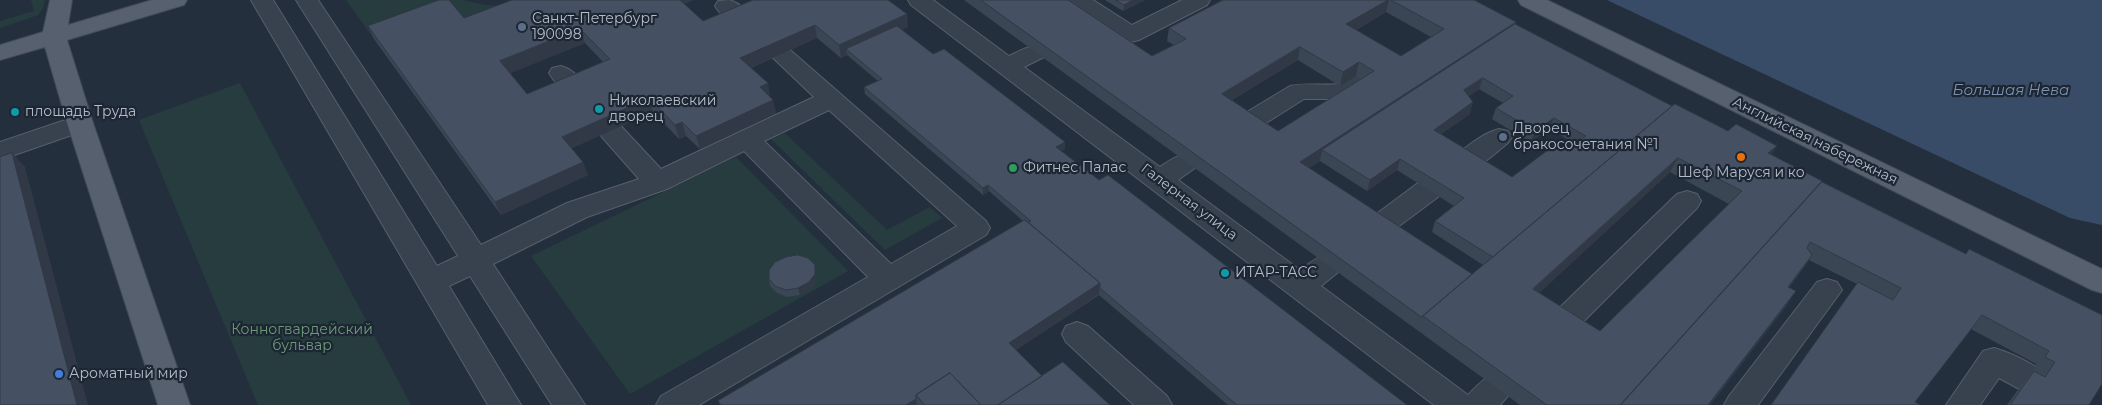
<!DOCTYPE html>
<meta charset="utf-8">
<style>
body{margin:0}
canvas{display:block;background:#242f3e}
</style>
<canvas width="2102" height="405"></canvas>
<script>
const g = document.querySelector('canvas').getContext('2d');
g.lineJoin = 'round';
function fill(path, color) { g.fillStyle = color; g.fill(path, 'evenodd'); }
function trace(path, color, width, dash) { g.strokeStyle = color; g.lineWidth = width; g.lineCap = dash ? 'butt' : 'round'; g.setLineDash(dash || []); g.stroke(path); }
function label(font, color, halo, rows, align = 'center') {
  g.font = font + ' Montserrat,sans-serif'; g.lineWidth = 4.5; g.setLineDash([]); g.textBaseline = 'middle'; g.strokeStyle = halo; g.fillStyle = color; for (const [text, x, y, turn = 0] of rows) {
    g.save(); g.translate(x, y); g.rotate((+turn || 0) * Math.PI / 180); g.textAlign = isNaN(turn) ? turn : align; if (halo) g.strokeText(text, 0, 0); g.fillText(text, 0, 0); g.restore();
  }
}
fill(new Path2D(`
 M31,0h14l-3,10 -4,5 -38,13v-7l34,-10z
 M346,0h116l23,5 25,1 22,-2 -158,35z
 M240,83l171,322h-153l-119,-285z
 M785,133l102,97 43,-23 12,11 -57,32 -114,-111z
 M736,157l112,114 -218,123 -99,-138z`), '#263c3f');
fill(new Path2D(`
 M1607,0h495v225l-32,-7z`), '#394c67');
const minor = new Path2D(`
 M251,0h22l164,266 21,-10 -162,-256h22l163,245 86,-42 72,-24 -37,-42 -4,-6 4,-6 9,-2 9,2 41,44 153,-72 -45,-43 4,-5 8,-2 8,2 197,172 4,7 -4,7 -287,170h-43l5,-9 207,-119 -124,-126 -77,38 -80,28 -94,47 92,141h-33l-82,-129 -21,10 72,119h-33zM829,110l128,116 -66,38 -127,-123z
 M729,0c9,2 18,11 24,19l-4,5c-15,4 -26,-6 -34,-18l3,-5z
 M908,0h25l76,56c12,-6 22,-12 35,-9l4,5 -4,5 -20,10 136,100c12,-8 20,-15 35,-11l4,6 -4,6 -17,12 122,90c13,-9 21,-18 37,-13l5,8 -5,8 -16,13 147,109c14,-14 19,-23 39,-16l5,9 -5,9 -7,8h-66l-523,-400z
 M1067,0h26l39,25 50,-25h28l-3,5 -68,35 -8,2 -8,-2 -53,-35z
 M561,66c12,3 20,13 26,23l-3,5c-18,5 -26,-7 -35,-21l3,-5z
 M1363,72l9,3 3,5 -3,5 -17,11 -9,3h-42l-49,31 -9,2 -9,-2 -4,-6 4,-6 53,-32c16,-4 40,1 52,-3 7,-3 13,-8 21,-11z
 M80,115l9,2 4,6 -4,6 -89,31v-18z
 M1499,129l9,2 4,6 -4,6c-16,12 -33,32 -53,26l-4,-6c8,-13 34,-31 48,-34z
 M1428,181l10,2 4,7 -4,7 -51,38 -10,3 -10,-3 -4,-7 4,-7 51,-38z
 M1687,191l10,3 4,7 -4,7 -125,125 -11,4 -11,-4 -4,-8 4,-8 127,-123z
 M1827,279l10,3 5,8 -84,115h-34l5,-9 88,-114z
 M1077,322l11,4 79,70 5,9h-38l-68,-63 -4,-8 4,-8z
 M1994,348c17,5 50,19 58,35l-5,9 -11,4 -11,-4 -26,-14 -19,27h-34l37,-54z`);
const major = new Path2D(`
 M50,0h22l-4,25 84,-25h35l-3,5 -117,35 26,83 97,282h-32l-91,-282 -22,-76 -45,13v-15l43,-13z
 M1518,0h29l555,269v24l-10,-3 -571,-285z`);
trace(minor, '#565f6c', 2);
trace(major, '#414a57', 2);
fill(minor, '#38414e');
fill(major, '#56606e');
fill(new Path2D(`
 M512,0h181l-9,4 19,17 205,6 -6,3 31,24 132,88v7l-4,2 38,29 308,225h-179l-129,-110 -83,55 26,26 68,29h-390l-2,-4 305,-180 -34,-30 -6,4 -118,-101 -1,-7 14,-6 -31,-26 -6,3 -24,-20 -66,30 19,29 6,16 -76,36 -14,-13 -7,3 -26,-27 -81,36 16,27 -87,40 -127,-176 -6,-13 96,-8zM585,43l18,19 -76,32 -17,-21z
 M964,0h104l84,56 22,-11 -7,-4 2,-13 54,-28h251l42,22 -1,2 157,82 100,49 50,27 144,72 136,61 -13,90h-82l15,-21 12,-13h-2l4,-7 -65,-35 -200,76 86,-121 -48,-24 -20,28 -2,17 -77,100h-190zM1386,12l45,25 -30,19 -45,-26zM1298,60l42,26 16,-10 5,3 -83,52 -46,-31zM1479,89l24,14 -7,5 -4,11 38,23 19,-13 27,15 -8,6 -56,27 -71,-43 29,-20 -1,-18zM1320,161l47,30 30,-21 57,36 -19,15 -3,11 51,33 -11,9 -163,-106zM1670,172l59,32 -129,127 -61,-38z
 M1105,0h40l-22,11z
 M816,272v9l-5,8 -11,6 -13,2 -10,-4 -7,-7 -1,-7z`), '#3b4654');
fill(new Path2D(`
 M675,0h18l-17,7z
 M1133,0h12l-22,11 1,-6z
 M1388,0h1l-3,12 -43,25 3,-13z
 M907,14l1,13 -56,26 -6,-4 1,6 -6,3 -2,-13z
 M1516,22l-4,13 -190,115 -2,11 -23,15 3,-14z
 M815,25l2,13 -74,33 -3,-13z
 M580,29l5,14 -79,32 -6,-14z
 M1300,47l-2,13 -78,47 2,-13z
 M1359,62l-3,14 -16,10 3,-14z
 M1483,78l-4,11 -18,12 3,-11z
 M768,83l2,13 -10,-9z
 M649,98l4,14 -86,38 -5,-13z
 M773,100l3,13 -76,36 -4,-13z
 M1473,102l-3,12 -40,27 4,-11z
 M1554,118l-5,11 -19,13 5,-11z
 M682,122l4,14 -7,3 -4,-14z
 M1065,142v7l-9,4v-6z
 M1777,146l-9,14v-7z
 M12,153l13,14 63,238h-11z
 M1678,158l-8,14 -143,132 6,-15z
 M1400,159l-3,11 -30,21 3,-11z
 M583,162l5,13 -87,40 -6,-13z
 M988,185l1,6 -6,4v-7z
 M1812,255l-9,14 -24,32 9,-14z
 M815,265l1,7v9l-5,8 -11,6 -2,-7z
 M1100,283l-1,11 -90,61v-12z
 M1796,291l-9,14 -77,100h-2z
 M916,399l1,6h-11z`), '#303945');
const building = new Path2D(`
 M439,0h10l15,18 48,-18h168l23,21 50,-21h135l19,14 -68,31 -24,-20 -75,33 28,25 -8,4 13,13 -77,36 -14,-14 -7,3 -26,-27 -87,39 21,25 -88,40 -127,-176zM580,29l30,30 -83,35 -27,-33z
 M981,0h87l84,56 34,-17 -17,-11 54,-28h165l-42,24 55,32 43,-27 -53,-29h83l42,22 -216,140 172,112 -50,43zM1300,47l43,25 16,-10 15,9 -96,60 -56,-37z
 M1116,0h17l-9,5z
 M1515,24l157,82 -179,151 -58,-36 29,-23 -64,-39 -30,21 -48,-30zM1483,78l30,18 -17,12 39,23 19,-13 32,18 -18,14 -16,-3 -40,30 -78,-47 39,-28 -9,-12z
 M897,26l36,28 11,-5 121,93 -9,5 43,33 9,-5 299,230h-170l-137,-117v-5l-72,-61 3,-1 -43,-36 -5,3 -119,-101 18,-8 -36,-30z
 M1675,104l53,27 8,-7 41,22 -9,7 54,28 -202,224h-73l-124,-89zM1678,158l64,33 -142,140 -67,-42z
 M12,153l65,252h-77v-248z
 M1822,182l144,72 3,-5 133,66v69l-13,21h-79l24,-34 11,6 10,-15 -10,-5 4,-6 -67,-36 -67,87 5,3h-149l87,-123 35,18 8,-12 -91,-46 -3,6 5,7 -24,32 8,4 -88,114h-87z
 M1025,220l75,63 -91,60 33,33 -44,29h-17l-31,-32 -34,22v4l-10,6h-184l-4,-4z
 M798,255l10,3 7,7v9l-6,8 -11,6 -12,2 -11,-4 -6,-7v-9l6,-8 11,-5z
 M1063,362l47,43h-112z
 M950,373l31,32h-56l-9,-10z`);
fill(building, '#455162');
trace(building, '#303945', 1);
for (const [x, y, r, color] of [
 [522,27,5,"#5c6f8a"],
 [599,109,5,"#0f9aa8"],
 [15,112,5,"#0f9aa8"],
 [1503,137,5,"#5c6f8a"],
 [1741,157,5,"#e8710a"],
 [1013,168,5,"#2e9e5b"],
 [1225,273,5,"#0f9aa8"],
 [59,374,5,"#3f7fe0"]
]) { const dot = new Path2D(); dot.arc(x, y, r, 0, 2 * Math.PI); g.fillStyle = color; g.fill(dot); trace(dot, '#1d2633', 2); }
label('14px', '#b4bcc9', '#1d2633', [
 ["Санкт-Петербург",532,19],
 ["190098",532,35],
 ["Николаевский",609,101],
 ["дворец",609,117],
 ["площадь Труда",25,112],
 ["Дворец",1513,129],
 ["бракосочетания №1",1513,145],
 ["Фитнес Палас",1023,168],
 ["Шеф Маруся и ко",1741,173,"center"],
 ["ИТАР-ТАСС",1235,273],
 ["Ароматный мир",69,374]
], 'left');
label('14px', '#b4bcc9', '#1d2633', [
 ["Английская набережная",1815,141,26],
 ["Галерная улица",1189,202,37]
]);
label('14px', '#6b9a76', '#1d2633', [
 ["Конногвардейский",302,330],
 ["бульвар",302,346]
]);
label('italic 15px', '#7c92b1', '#1d2633', [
 ["Большая Нева",2011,91]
]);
</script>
